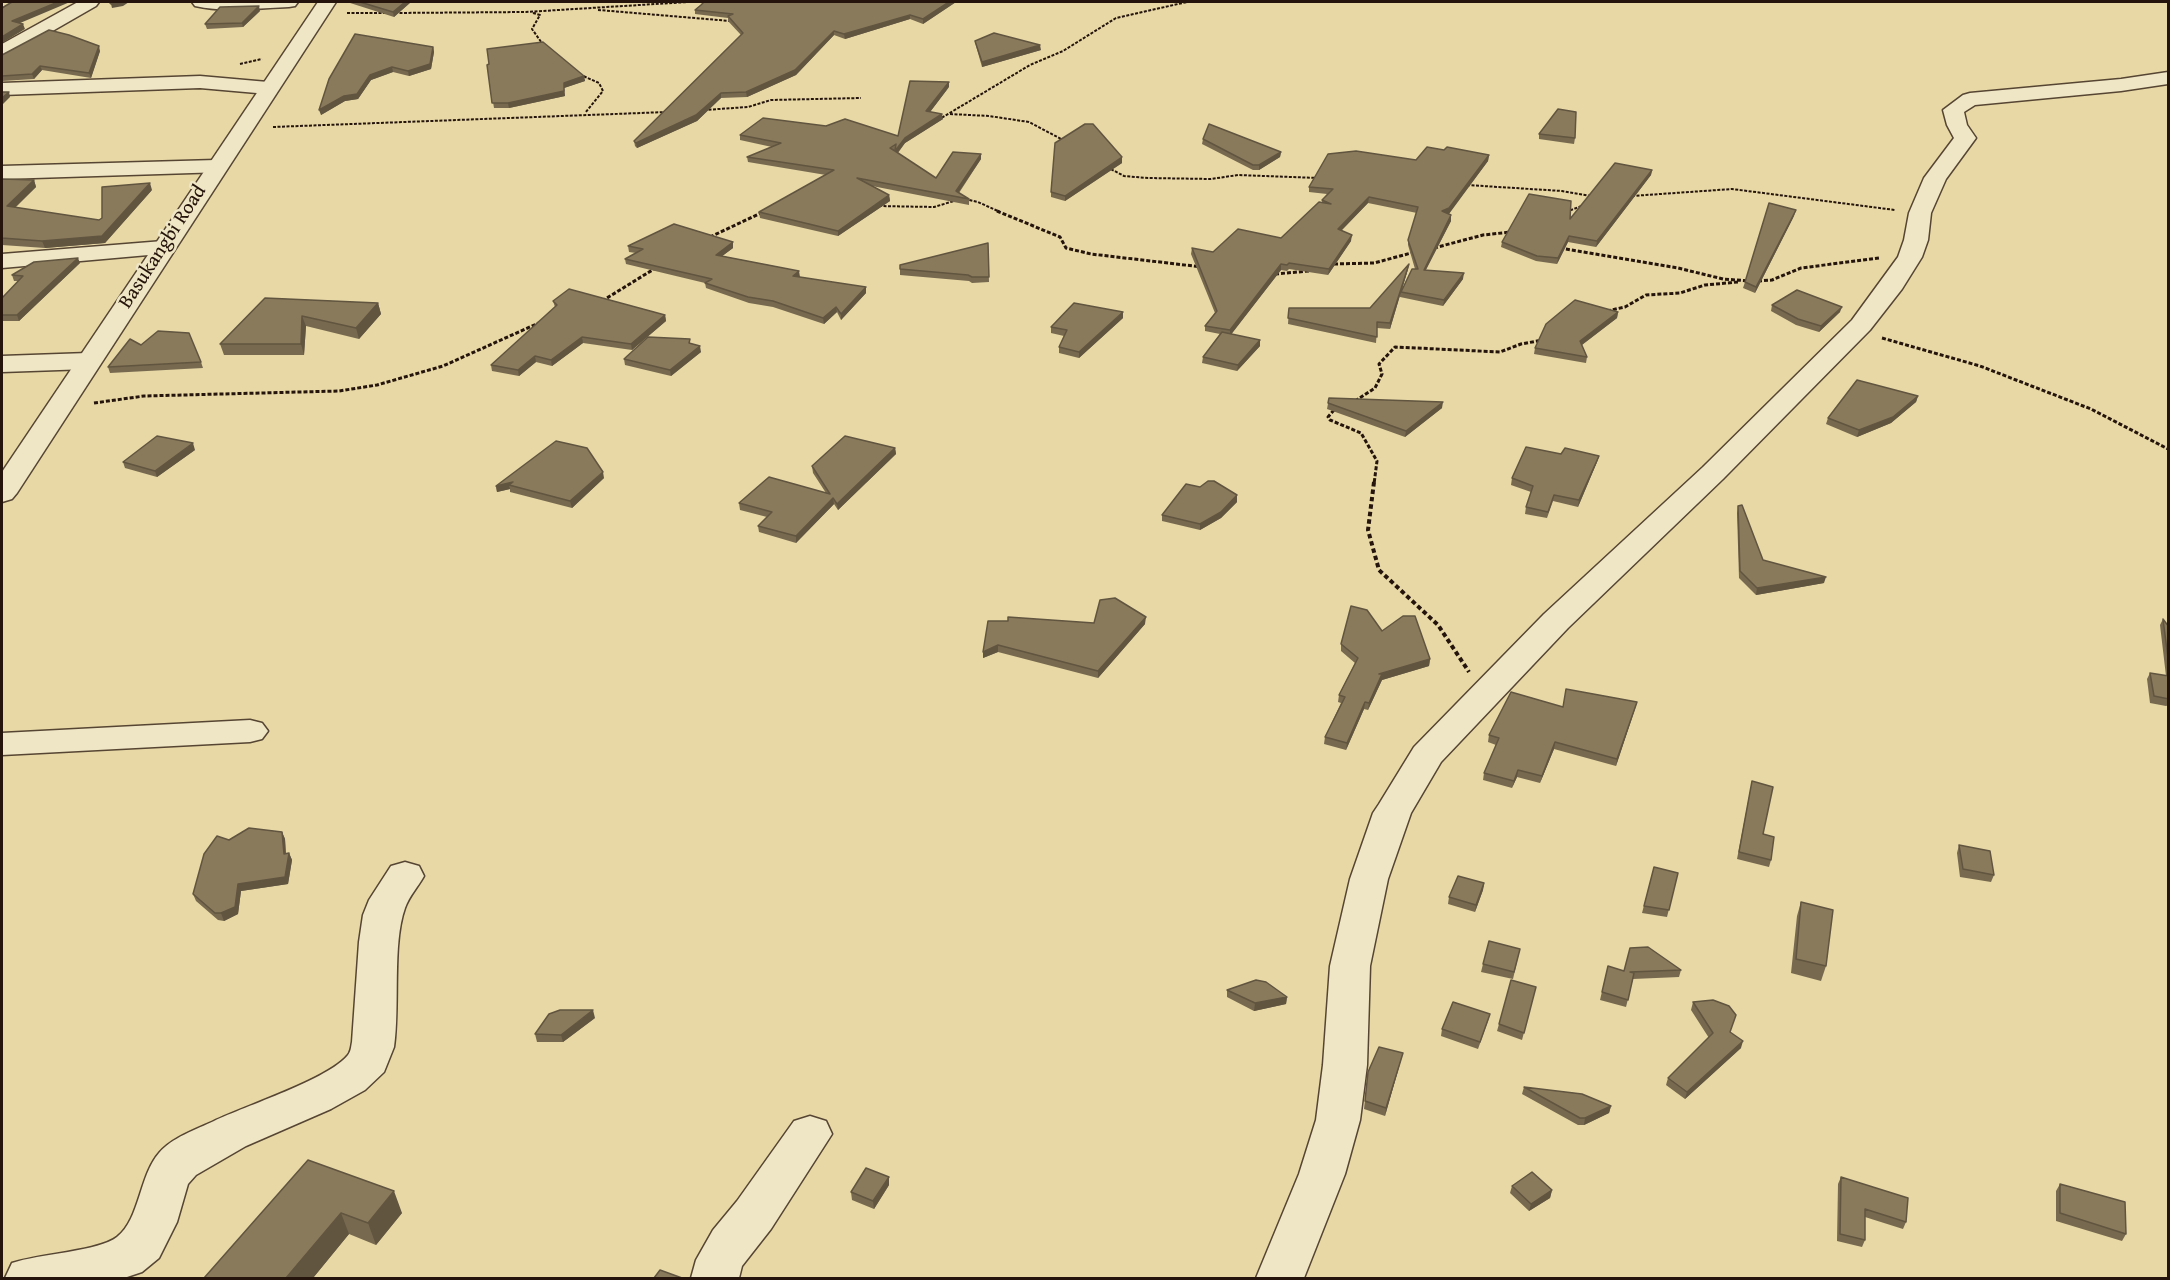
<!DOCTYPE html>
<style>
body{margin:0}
#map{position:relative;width:2170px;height:1280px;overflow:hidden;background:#e7d8a6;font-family:"Gentium Book Plus",serif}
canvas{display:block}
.frame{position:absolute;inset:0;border:3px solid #25140b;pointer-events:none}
</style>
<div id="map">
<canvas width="2170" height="1280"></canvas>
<div class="frame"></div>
</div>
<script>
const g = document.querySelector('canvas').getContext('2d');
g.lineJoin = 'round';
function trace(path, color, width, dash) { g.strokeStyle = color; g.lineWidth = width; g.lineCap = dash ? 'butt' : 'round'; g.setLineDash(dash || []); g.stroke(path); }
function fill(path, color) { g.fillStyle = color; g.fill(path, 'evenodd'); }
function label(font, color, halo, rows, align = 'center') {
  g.font = font + ' "Gentium Book Plus",serif'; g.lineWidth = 5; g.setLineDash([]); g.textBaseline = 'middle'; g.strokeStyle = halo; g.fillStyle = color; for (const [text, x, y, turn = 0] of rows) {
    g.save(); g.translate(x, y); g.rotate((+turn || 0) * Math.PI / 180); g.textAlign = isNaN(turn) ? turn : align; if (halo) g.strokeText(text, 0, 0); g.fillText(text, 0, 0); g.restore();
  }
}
const minor = new Path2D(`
 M78,2h21l-3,4 -87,50 -7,2v-14z
 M192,2h106l-3,4 -6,1c-31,1 -64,6 -94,-1z
 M2168,72v12l-47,7 -146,14 -11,7 3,13 9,13 -30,41 -15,34 -3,27 -6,17 -20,32 -32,41 -147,149 -155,149 -127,134 -30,51 -23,66 -18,87 -3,99 -7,55 -15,54 -41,104h-48l43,-104 17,-54 7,-55 7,-99 20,-87 23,-66 6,-9 35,-57 130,-133 159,-147 149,-147 46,-63 6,-17 5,-27 15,-35 30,-40 -7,-13 -4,-15 20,-15 7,-2 151,-14z
 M200,76l68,6 7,2 3,4 -3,4 -7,2 -68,-6 -198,7v-12z
 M216,160l8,2 3,5 -3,5 -222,7v-13z
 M163,241l8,2 4,5 -4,5 -169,15v-14z
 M88,353l9,2 4,6 -4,6 -9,2 -86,3v-16z
 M250,720l12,3 6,8 -6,8 -12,3 -248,13v-22z
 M405,862l14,4 5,10c-6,11 -15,20 -19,32 -13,36 -5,98 -11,139l-10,25 -19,18 -34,19 -85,37 -50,29 -8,9 -11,38 -18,36 -17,14 -18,6h-119l7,-15c26,-9 88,-12 105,-26 23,-18 22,-61 42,-84 12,-15 38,-24 55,-32 31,-15 115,-42 134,-66 3,-4 3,-8 4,-13l7,-100 4,-27 6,-15 22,-34z
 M810,1116l16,5 6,13 -61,95 -29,37 -3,12h-48l5,-18 17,-30 24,-29 57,-80z`);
const tertiary = new Path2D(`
 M318,2h18l-319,491 -5,6 -10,3v-30z`);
trace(minor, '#564532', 3);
trace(tertiary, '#564532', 3);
trace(new Path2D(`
 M598,10l133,11
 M347,13h40
 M395,13l131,-1 162,-10
 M533,13l7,2 -8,14 12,17
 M559,57l22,18 18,8 4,8 -18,22
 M240,64l22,-5
 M704,110l44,-3 23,-7 90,-2
 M950,114l39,2 40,6 34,18
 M938,120l92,-55 33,-14 53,-33 71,-16
 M273,127l394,-15
 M1107,167l17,9 24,2 63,1 27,-4 81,3
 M1467,185l95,6 29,5
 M1632,196l100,-7 163,21
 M965,199l13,3 22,10
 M879,206l55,1 20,-6
 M1566,212l18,-7`), '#25140b', 2, [3, 1.5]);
trace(new Path2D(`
 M997,211l63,26 6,11 25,6 111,13
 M1566,212l3,-1
 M710,237l53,-25
 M1434,248l49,-13 28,-3
 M1560,248l118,20 45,11 27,2
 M1334,264l40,-1 41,-11
 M1275,274l34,-3
 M1758,281l14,-1 29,-12 78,-10
 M602,301l52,-32
 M1607,311l18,-4 21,-12 34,-2 25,-8 33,-3
 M1882,338l98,28 111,43 77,40
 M1355,401l20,-13 7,-14 -3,-10 16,-17 105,5 21,-8 22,-4
 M94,403l50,-7 195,-5 38,-6 66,-19 98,-44
 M1334,410l-6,7 2,3 31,13 16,28 -3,23`), '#25140b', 3, [4, 2]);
trace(new Path2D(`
 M1374,482l-6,48 11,40 59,55 31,47`), '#25140b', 4, [4.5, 3]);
fill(minor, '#efe6c5');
fill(tertiary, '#efe6c5');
fill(new Path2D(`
 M347,2h64l-17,15z
 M704,2h252l-33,22 -13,-5 -65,20 -11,-4 -38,40 -49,22 -26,1 -24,23 -60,27 -2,-2 -1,-5 107,-106 -13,-14v-3l-33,-4v-4l6,-5z
 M260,11l-17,16 -36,2 -2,-5z
 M975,41l66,9 -59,17 -6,-21z
 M433,47l1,5 -3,17 -22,7 -16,-4 -22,8 -13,19 -13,2 -24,14 8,-36z
 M100,51l-9,27 -49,-8 -8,9 -32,2v-26z
 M487,65l97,11 1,5 -21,7 1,8 -56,12h-15z
 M949,87l-19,25 13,7 -38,24 -7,10 38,25 45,-24v5l-22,34 10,6v6l-97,-19 17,9 1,6 -52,35 -78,-18 -1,-6 67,-37 -78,-13 -1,-5 25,-10 -32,-7v-5l158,1z
 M1539,134l36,4 -1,6 -35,-5z
 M1203,139l78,13 -1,5 -21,13h-6l-51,-26z
 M1444,150l45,5 -1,6 -40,53 3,7 -25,49 37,9 -20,27 -43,-9v-2l-10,34 -13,-1 -1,15 -88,-19 1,-16h81l38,-39 -6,20 13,-20 -7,-24v-5l9,-27 -49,-10 -27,28 10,10 -23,34 -39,-6 -2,2 -6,-1 -50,64 29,12 -23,25 -35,-8 1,-6 17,-23 -15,-3v-5l10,-13 -24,-59 1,-6 21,4 68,-14 41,-35v-3l5,-6 -18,-2v-5l107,-27z
 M1122,157v6l-57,38 -14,-4v-5z
 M1652,170l-1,5 -55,72 -28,-5 -11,22 -21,-3 -35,-14 1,-5 68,-23z
 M2,179l32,1 2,7 -21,21 84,12 53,-30 -47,53 -60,5 -43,-3z
 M1794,216l-39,77 -12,-5 2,-6z
 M733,242v6l-11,8 77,15v6l67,16 -25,27 -4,-8 -13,12 -51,-17 -24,-4 -43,-15 -1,-5 -79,-19 -1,-5 11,-6 -7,-1 -1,-6z
 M988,243l1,39 -17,1 -3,-2 -69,-6v-10z
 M80,263l-61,58h-17v-23l16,-17h-4l-2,-6z
 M265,298l113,5 3,11 -22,25 -53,-13 -2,29h-80l-4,-11z
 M553,301l112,14 1,6 -34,29 -49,-7 -31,23 -16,-4 -17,14 -27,-5 -1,-6 64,-58z
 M1772,305l68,7 -21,20 -23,-7 -25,-14z
 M1618,312l-1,6 -35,27 5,12 -1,6 -52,-9 1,-6z
 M1123,318l-44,40 -20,-5v-6l5,-11 -13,-3v-6z
 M690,339v4l11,9 -30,24 -46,-11 -1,-6z
 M201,362l2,6 -93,5 -2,-6z
 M1918,396l-2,6 -25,21 -34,14 -31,-13 2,-6z
 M1329,398l113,10 -37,29 -78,-28z
 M895,448l1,6 -58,56 -4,-6 -38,39 -37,-11 -1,-6 9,-9 -27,-7 -1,-7 87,-10 -13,-20 -1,-7z
 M195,450l-38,27 -32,-9 -2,-6z
 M1561,454l38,2 -2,6 -19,45 -25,-6 -6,17 -22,-4 1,-7 5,-15 -20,-7 1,-7z
 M604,478l-32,30 -62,-16v-3l-13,3 -1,-6z
 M1237,502l-16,16 -21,12 -38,-9v-6z
 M1738,506l25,54 61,23 -68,12 -17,-17 -2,-65z
 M2163,619l6,8v78l-3,1 -16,-3 -3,-24 3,-6 16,3 -6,-51z
 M988,621l106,2 51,1 -47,54 -100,-26 -15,6z
 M1382,631l48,28 -1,7 -47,14 -14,30 -4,-1 -18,41 -22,-6 1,-7 16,-34 -3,-1 1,-7 16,-32 -14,-12v-7z
 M1637,702l-21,64 -62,-17 -14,34 -23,-6 -5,11 -29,-8 1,-7 12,-28 -8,-3 1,-7 73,-28z
 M1752,781l11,53 8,26 -2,7 -32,-8z
 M282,832l3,7 1,14h3l3,7 -4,24 -47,7 -3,23 -14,7 -6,-1 -22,-19 -3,-7 36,-54z
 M1959,845l35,30 -3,7 -31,-5 -3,-24z
 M1654,867l24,6 -11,44 -25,-4z
 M1484,883l-1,7 -8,22 -27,-8 1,-7z
 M1801,902l25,64 -5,15 -30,-8 6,-57z
 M1520,949l-7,30 -32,-7 2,-8z
 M1608,966l16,5 57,-1 -2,7 -46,2 -7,28 -26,-7z
 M1536,987l-14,53 -25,-9 2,-7z
 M1227,990l60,7 -1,7 -32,7 -27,-14z
 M1693,1002l37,30 11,16 -56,51 -19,-14 2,-7 41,-40 -18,-28z
 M1490,1014l-2,7 -10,28 -37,-13 1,-7z
 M595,1018l-32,24h-26l-2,-8z
 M1401,1060l-16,56 -21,-7 4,-37z
 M1524,1087l87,19 -2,7 -25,12h-6l-56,-31z
 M308,1160l94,53 -26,32 -27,-11 -36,44h-109z
 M1841,1177l65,45 -3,7 -38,-12v23l-3,7 -25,-6 1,-57z
 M2060,1184l66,50 -4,7 -66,-20v-30z
 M889,1185l-15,24 -22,-9 -1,-8z
 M1512,1186l40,4 -2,8 -21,13 -19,-18z`), '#77694f');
fill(new Path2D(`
 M58,2h12l-57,24 -1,-5z
 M122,2h7l-6,4 -11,2 -1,-4z
 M405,2h6l-17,15 -1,-5z
 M949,2h7l-33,22v-5z
 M259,6l1,5 -17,16 -1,-4z
 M910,15v4l-65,20 -1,-5z
 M23,24l2,5 -23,14v-6z
 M834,31v4l-38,40 -49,22 -1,-5z
 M1040,45l1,5 -59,17v-5z
 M99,46l1,5 -9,27 -2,-5z
 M433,47l1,5 -3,17 -22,7 -1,-5z
 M40,66l2,4 -8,9 -2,-5z
 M392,67l1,5 -22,8 -13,19 -13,2 -24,14 -2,-5 51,-35z
 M584,76l1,5 -21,7 1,8 -56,12 -1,-5z
 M949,82v5l-22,29 -1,-5z
 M9,92l1,5 -8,8v-7z
 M721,93v5l-24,23 -60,27 -1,-5z
 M942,114l1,5 -38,24 -10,13v-5l10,-13z
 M1281,152l-1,5 -21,13v-5z
 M981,154v5l-25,37v-5z
 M1489,155l-1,6 -39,53 -7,-3z
 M1122,157v6l-57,38v-5z
 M1652,170l-1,5 -55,72 1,-6z
 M34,180l2,7 -27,26 -2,-7z
 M150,183l2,7 -47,53 -60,5 -3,-7 60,-5z
 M889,195l1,6 -52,35v-5z
 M1369,197l-1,6 -31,32 1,-6z
 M1796,210l-2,6 -39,77 1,-6z
 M1451,215v6l-28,54 1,-5z
 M1352,235l-1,6 -23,34 1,-6z
 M1569,236l-1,6 -11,22 1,-6z
 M733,242v6l-16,12 -1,-5z
 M78,258l2,5 -61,58 -2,-6z
 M1281,264v6l-51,66v-6z
 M1409,264l-1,5 -18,60v-6z
 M799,271l1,6 -6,5 -1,-6z
 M1464,273l-1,6 -20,27 1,-6z
 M866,287v6l-25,27v-6z
 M378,303l3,11 -22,25 -3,-11z
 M836,307l1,5 -13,12 -1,-6z
 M1842,307l-2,5 -21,20 2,-6z
 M1123,312v6l-44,40v-6z
 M1618,312l-1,6 -38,29 1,-6z
 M665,315l1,6 -34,29 -1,-6z
 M302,316l4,10 -2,29 -3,-11z
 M582,337l1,6 -31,23 -1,-6z
 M1260,340v6l-23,25 1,-6z
 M700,346l1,6 -30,24 -1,-6z
 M535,356l1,6 -17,14 -1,-6z
 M1918,396l-2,6 -25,21 -34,14 2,-7z
 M1443,402l-1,6 -37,29 1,-6z
 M193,443l2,7 -38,27 -2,-6z
 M895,448l1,6 -58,56 -1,-6z
 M1599,456l-2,6 -19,45 1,-7z
 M603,472l1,6 -32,30 -2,-7z
 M513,482l-4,3 1,4 -13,3 -1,-6z
 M1237,495v7l-16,16 -21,12v-6z
 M833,498l1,6 -38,39v-7z
 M1826,577l-2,6 -68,12 1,-7z
 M1146,617l-1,7 -47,54v-7z
 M998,645v7l-15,6v-6z
 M1430,659l-1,7 -47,14 -14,30 1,-7 10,-29z
 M1365,702l-1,7 -18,41 1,-7z
 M1637,702l-2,7 -19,57 1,-7z
 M1555,742l-1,7 -14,34 2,-7z
 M1518,770l-1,7 -5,11 2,-7z
 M282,832l3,7 1,22 -2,-7z
 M289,853l3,7 -4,24 -47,7 -3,23 -14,7 -3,-8 17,-29z
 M1484,883l-1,7 -8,22 1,-7z
 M1287,997l-1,7 -32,7 1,-8z
 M593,1010l2,8 -32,24 -2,-7z
 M1743,1041l-2,7 -56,51 2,-7z
 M1403,1053l-18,63 1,-8z
 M1611,1106l-2,7 -25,12 1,-7z
 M889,1177v8l-15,24 -1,-8z
 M1552,1190l-2,8 -21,13 2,-7z
 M394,1191l8,22 -26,32 -8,-22z
 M341,1213l8,21 -36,44h-27z`), '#615540');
const building = new Path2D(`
 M12,2h46l-46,19 11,3 -21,13v-29z
 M109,2h13l-11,2z
 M360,2h45l-12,10z
 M704,2h245l-26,17 -13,-4 -66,19 -10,-3 -39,39 -49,22 -25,1 -25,22 -60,28 -2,-2 109,-108 -15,-17 5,-2 -38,-4 6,-5z
 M259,6l-17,17 -37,1 15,-17z
 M49,30l20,5 30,11 -10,27 -49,-7 -8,8 -30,2v-21z
 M994,33l46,12 -58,17 -7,-21z
 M355,34l78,13 -3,17 -22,7 -16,-4 -22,8 -13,19 -13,2 -25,14 10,-31z
 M543,42l41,34 -20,7v8l-56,12h-16l-5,-38 2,-1 -2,-15z
 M910,81l39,1 -23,29 16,3 -37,24 -10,13 41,27 17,-26 28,2 -25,37 13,8 -112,-21 32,17 -51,36 -79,-19 75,-42 -87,-13 34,-14 -41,-8 23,-17 63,8 19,-7 53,17zM896,144l-1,7 -5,-3z
 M2,92h7l-7,6z
 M1558,109l18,3 -1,26 -36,-4z
 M1085,124h8l29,33 -57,39 -14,-4 4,-49z
 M1209,124l72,28 -22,13h-6l-50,-26z
 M1427,147l17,3 3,-3 42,8 -40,53 -7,3 9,4 -27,55 40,3 -20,27 -43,-8 11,-23h6l-10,-29 10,-33 -49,-10 -31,32 14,6 -23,34 -40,-6 -2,2 -6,-1 -51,66 -25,-4 12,-15 -25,-63 21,4 25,-23 43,9 38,-36 12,2 -9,-4 11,-11 -24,-2 19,-33 28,-3 60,9z
 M1615,163l37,7 -55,71 -28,-5 -11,22 -21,-2 -35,-14 27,-48 42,7 -1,18z
 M2,179l32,1 -27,26 92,14 3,-2v-31l48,-4 -48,53 -60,5 -40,-3z
 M1769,203l27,7 -40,77 -11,-5z
 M674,224l59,18 -17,13 83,16 -6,5 73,11 -25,27 -5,-7 -13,11 -50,-17 -25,-4 -43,-14 7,-4 -87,-20 18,-10 -15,-3z
 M988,243l1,34h-17l-4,-2 -68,-6v-4z
 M78,258l-61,57h-15v-17l21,-22 -11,-1 22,-13z
 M1409,264l-19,59 -13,-1v15l-89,-19 1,-10h81z
 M569,289l96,26 -34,29 -49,-7 -31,23 -16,-4 -17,14 -27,-5 66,-60 -4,-4z
 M1797,290l45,17 -21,19 -23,-7 -26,-14z
 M265,298l113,5 -22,25 -54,-12 -1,28h-81z
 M1575,300l43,12 -38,29 7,16 -52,-9 11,-24z
 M1074,303l49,9 -44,40 -20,-5 8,-17 -16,-3z
 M158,331l31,2 12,29 -93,5 22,-28 11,6z
 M1222,332l38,8 -22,25 -35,-8z
 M648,337l42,2 -1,4 11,3 -30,24 -46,-11z
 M1857,380l61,16 -25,21 -34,13 -31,-12z
 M1329,398l114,4 -37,29 -78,-28z
 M157,436l36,7 -38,28 -32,-9z
 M845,436l50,12 -58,56 -4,-6 -37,38 -38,-10 14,-14 -33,-9 30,-26 61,17 -18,-28z
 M556,441l31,7 16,24 -33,29 -61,-16 4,-3 -17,4z
 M1526,447l35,7 4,-6 34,8 -20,44 -25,-5 -6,17 -22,-5 7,-21 -21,-8z
 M1208,481h6l23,14 -16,17 -21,12 -38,-9 24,-31 14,3z
 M1742,505l21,55 63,17 -69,11 -17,-17 -2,-65z
 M1115,598l31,19 -48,54 -100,-26 -15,7 5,-31h20v-4l86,6 6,-23z
 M1351,606l16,4 15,21 21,-15h12l15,43 -51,15h3l-13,29 -4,-1 -18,41 -22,-6 20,-40 -6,-2 19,-37 -17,-14z
 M2163,619l6,8v39z
 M2150,673l19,3v23l-15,-3z
 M1566,689l71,13 -20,57 -62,-17 -13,34 -24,-6 -4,11 -30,-8 15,-35 -10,-3 22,-43 52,15z
 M1752,781l21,6 -10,47 11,3 -3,23 -32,-8z
 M249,828l33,4 2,22 5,-1 -4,24 -47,7 -3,23 -14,6h-6l-22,-19 11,-40 13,-18 12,4z
 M1959,845l31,6 4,24 -31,-6z
 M1654,867l24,6 -9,37 -25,-4z
 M1458,876l26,7 -8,22 -27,-8z
 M1801,902l32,8 -7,56 -30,-7z
 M1489,941l31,8 -6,23 -31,-8z
 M1648,947l33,23 -51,2 4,1 -6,27 -26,-8 6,-26 16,5 6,-23z
 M1256,980l10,2 21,15 -32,6 -28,-13z
 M1511,980l25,7 -12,46 -25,-9z
 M1713,1000l16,6 7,9 -6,17 13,9 -56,51 -19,-14 45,-45 -20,-31z
 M1453,1002l37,12 -10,28 -38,-13z
 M560,1010h33l-32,25 -26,-1 14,-20z
 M1379,1047l24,6 -17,55 -21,-7 3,-29z
 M1524,1087l58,7 29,12 -26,12h-5z
 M308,1160l86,31 -26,32 -27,-10 -55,65h-82z
 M866,1168l23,9 -16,24 -22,-9z
 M1532,1172l20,18 -21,14 -19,-18z
 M1841,1177l67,21 -2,24 -41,-13v31l-25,-6z
 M2060,1184l65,18 1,32 -66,-21z
 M660,1270l22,8h-28z`);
fill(building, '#8a7a5c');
trace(building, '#615540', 1.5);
label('20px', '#25140b', '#efe6c5', [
 ["Basukangbi Road",163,247,-57]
]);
</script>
